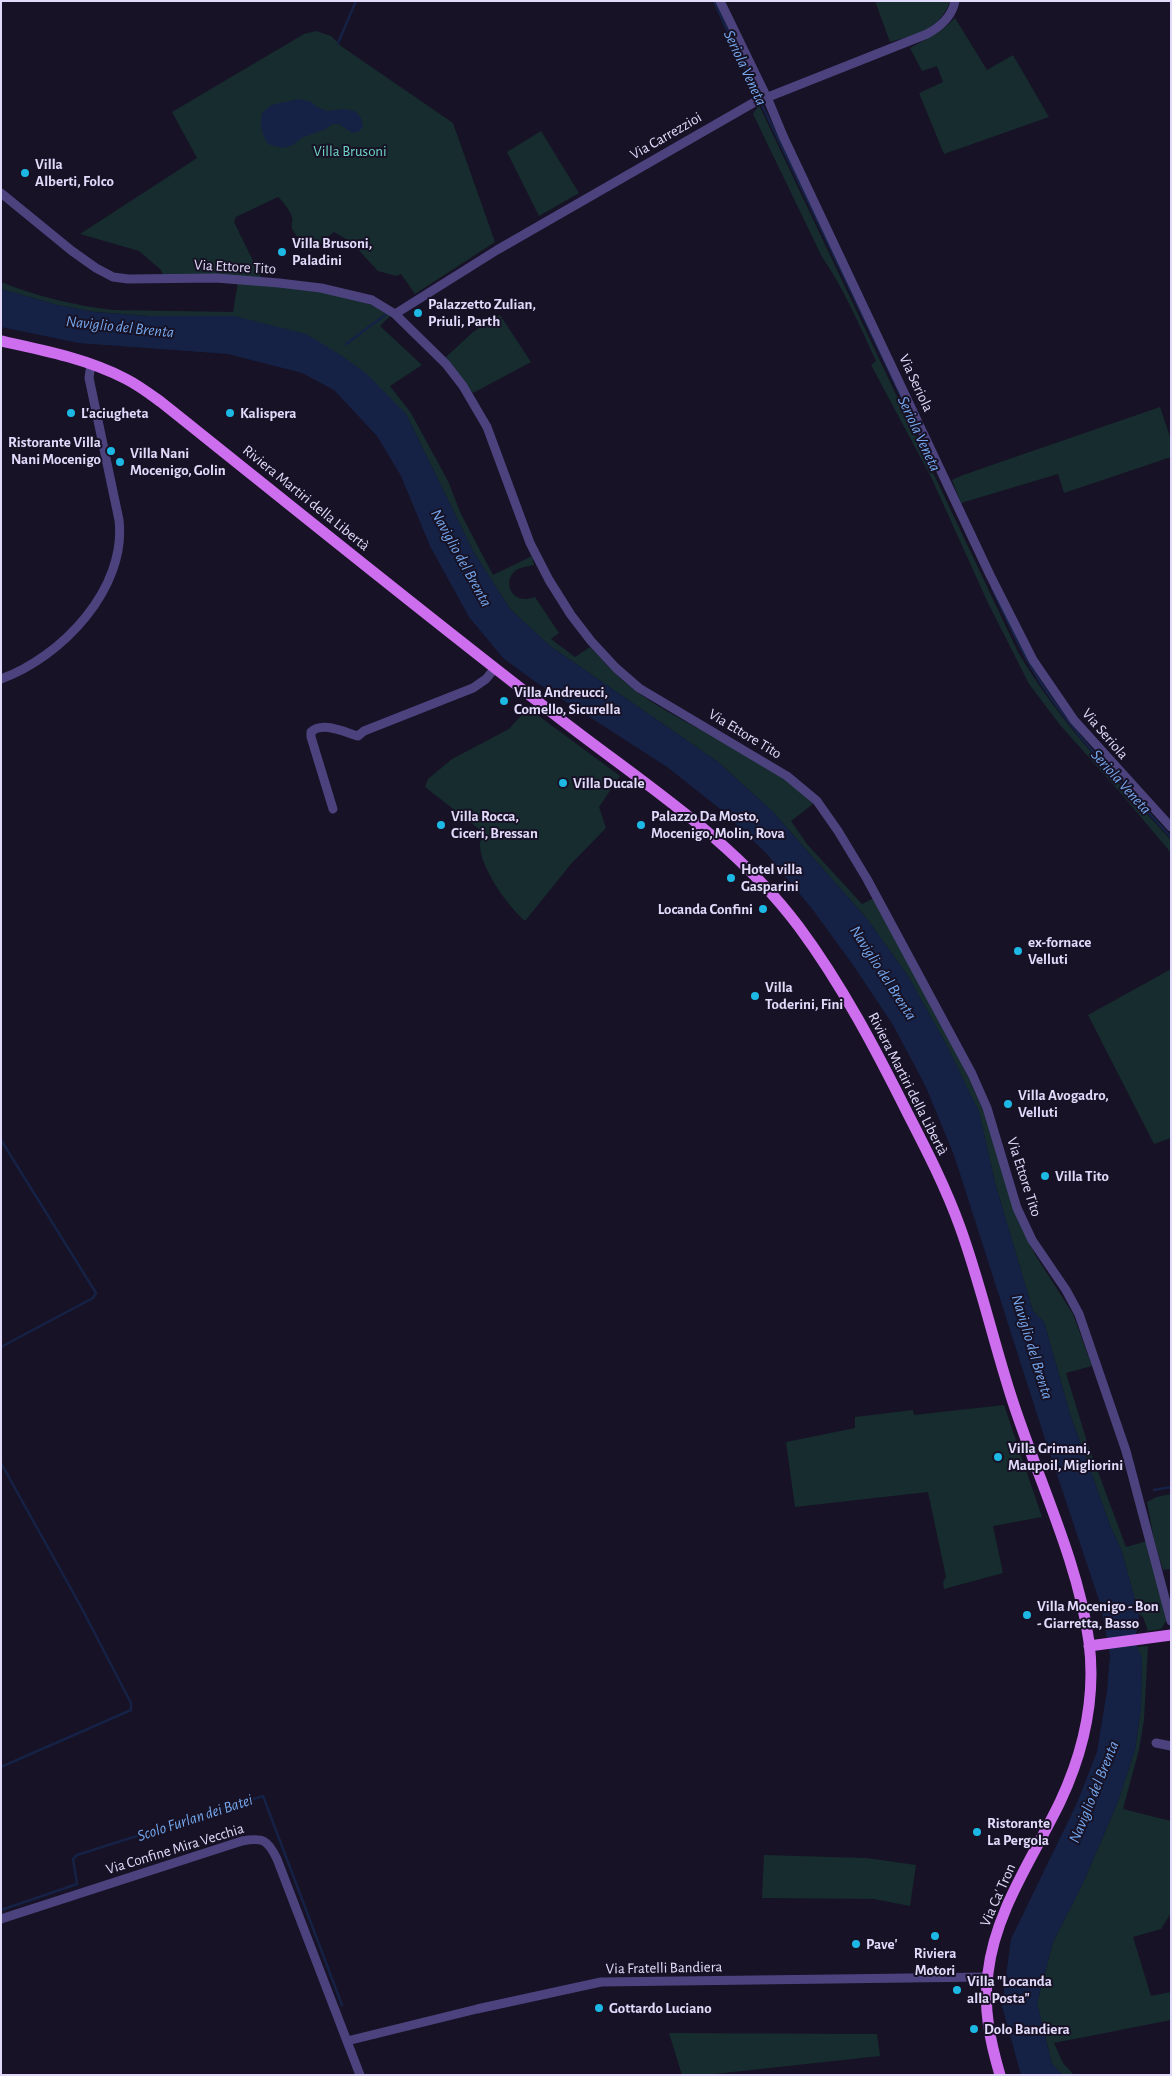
<!DOCTYPE html>
<meta charset="utf-8">
<style>
body{margin:0}
#map{position:relative;width:1172px;height:2076px;overflow:hidden;background:#171225;font-family:"Alegreya Sans",sans-serif}
canvas{display:block}
.frame{position:absolute;inset:0;border:2px solid #e2dafb;pointer-events:none}
</style>
<div id="map">
<canvas width="1172" height="2076"></canvas>
<div class="frame"></div>
</div>
<script>
const g = document.querySelector('canvas').getContext('2d');
g.lineJoin = 'round';
function fill(path, color) { g.fillStyle = color; g.fill(path, 'evenodd'); }
function trace(path, color, width, dash) { g.strokeStyle = color; g.lineWidth = width; g.lineCap = dash ? 'butt' : 'round'; g.setLineDash(dash || []); g.stroke(path); }
function label(font, color, halo, rows, align = 'center') {
  g.font = font + ' "Alegreya Sans",sans-serif'; g.lineWidth = 4; g.setLineDash([]); g.textBaseline = 'middle'; g.strokeStyle = halo; g.fillStyle = color; for (const [text, x, y, turn = 0] of rows) {
    g.save(); g.translate(x, y); g.rotate((+turn || 0) * Math.PI / 180); g.textAlign = isNaN(turn) ? turn : align; if (halo) g.strokeText(text, 0, 0); g.fillText(text, 0, 0); g.restore();
  }
}
fill(new Path2D(`
 M875,1h74l1,1c-12,29 -33,32 -60,40z
 M955,18l32,52 26,-15 36,62 -105,37 -25,-61 24,-11 -6,-16 -15,5 -12,-23c16,-9 32,-16 45,-30z
 M316,31l15,5 10,10 112,77 42,119 -80,52 -14,-20 -5,2 -18,-5 -27,-29 -17,-10 -24,19 -4,-1 -14,-21c-1,-5 1,-8 0,-12 -2,-6 -9,-16 -14,-20l-42,20 -2,5 27,55 -97,-1 -3,-6 -22,-19 -59,-17 117,-76 -25,-46 132,-78z
 M759,105l259,547c41,70 98,128 153,188v13l-52,-62 -59,-66 -31,-41 -41,-81 -57,-126 -60,-112 5,-4c-16,-35 -32,-72 -54,-104l-69,-143z
 M541,131l38,62 -40,23 -32,-64z
 M1,282c35,14 75,24 113,28l119,2 5,-30c43,5 118,7 152,34l-10,10 42,39 -32,21 21,27 37,68 13,33 32,61 39,-19 2,9c-5,1 -11,2 -16,4 -17,9 -8,38 17,28l24,36 -8,6 24,18 15,-10c16,17 31,34 50,47 55,39 126,60 173,110l-22,17 16,23 55,60 12,-6 69,127 28,58 13,30 34,108 18,35 37,58 19,52 -26,7 22,72 38,102 21,-6 18,74 1,6 -5,8 -13,2 -5,-14 -4,-3 -18,-65 -10,-21 -41,-114 -26,-92 -11,-11 -38,-128 -16,-71 -33,-68 -38,-68 -41,-57 -95,-108 -54,-49 -168,-116 -40,-37 -37,-58 -67,-137 -172,-98h-86l-54,-4 -37,-7 -56,-16z
 M500,315l31,47 -58,31 -27,-36 27,-25z
 M1160,407l11,33v17l-107,36 -6,-19 -97,29 -9,-23 11,-5z
 M528,708l92,68 -21,31 7,21 -35,36 -46,57c-16,-13 -46,-55 -45,-77 0,-3 3,-8 4,-11l-59,-46 3,-8 24,-20 57,-30z
 M1171,969v169l-17,6 -66,-129z
 M1004,1405l38,112 -49,9 10,47 -59,16 -1,-7 3,-5 -18,-85 -133,15 -9,-65 69,-14v-11l58,-7 1,5z
 M1171,1494v75l-8,1 -9,-30 -7,-38 9,-5z
 M1148,1646l-4,74 -5,30 -16,59 48,12v92l-10,16 -28,8 18,59 20,-4v28l-117,23 9,20 11,12h-11l-11,-11 -15,-61 16,-61 30,-59 34,-79 18,-54 6,-43 1,-49 -5,-11z
 M764,1855l103,3 49,7 -6,41 -36,-7 -112,-1z
 M669,2033l208,1 3,22 -175,19h-23z`), '#162c2e');
fill(new Path2D(`
 M299,99l12,3 6,5 10,4 17,-2 11,2 6,7 2,9 -5,5 -6,1 -13,-9h-7l-6,5 -25,9 -8,7 -10,3 -15,-4c-7,-11 -8,-18 -6,-31l9,-8z
 M1,289l56,16 37,7 54,4h86l72,18 33,20 28,20 39,40 67,137 37,58 40,37 168,116 54,49 95,108 41,57 38,68 33,68 16,71 38,128 11,11 26,92 41,114 10,21 18,65 -1,14 -2,5 1,14 5,11 -1,49 -6,43 -18,54 -34,79 -30,59 -16,61 15,61 11,11h-42l-19,-69 9,-67 66,-136 20,-51 10,-61 3,-35 -9,-50 -57,-170 -90,-281 -29,-70 -32,-60 -40,-60 -40,-55 -47,-57 -47,-45 -52,-41 -130,-84 -34,-25 -34,-41 -39,-71 -29,-70 -24,-40 -43,-46 -32,-17 -74,-19 -149,-11 -78,-16z`), '#152246');
trace(new Path2D(`
 M714,1l44,97
 M338,43l18,-42
 M761,103l171,358
 M346,344l39,-29
 M992,588c16,34 32,70 53,101 36,54 82,100 126,148
 M1,1140l95,153 -3,5 -92,49
 M1,1463l79,142 51,98v7l-130,57
 M1154,1490l17,-3
 M1,1910l76,-26 -4,-25 4,-4 186,-59 79,209`), '#152246', 2.5);
trace(new Path2D(`
 M720,1l49,101 14,34 207,439 43,85 41,60 97,107
 M1,193l71,58 24,17 17,9 15,2 88,-1 63,5 42,5 51,12 23,14 51,50 17,22 24,41 43,116 19,37 22,35 20,26 25,27 23,20 148,88 30,25 21,30 29,48 105,195 15,34 30,100 8,17 7,15 34,50 13,24 47,137 45,170
 M395,314l102,-64 256,-147 174,-69c13,-7 25,-17 28,-33
 M1,679c61,-22 126,-91 118,-159l-30,-142 2,-14
 M333,809l-22,-72v-5c11,-11 33,0 47,4l6,-5 109,-43 13,-9 9,-11
 M1156,1743l15,3
 M1,1919l241,-78c21,-4 26,-1 35,18l83,216
 M347,2041l130,-32 124,-27 386,-5`), '#4c437e', 9);
trace(new Path2D(`
 M1,341c42,9 87,18 125,38 12,6 24,15 35,23 129,103 258,208 389,309 86,68 182,126 249,216 43,58 77,123 109,187 19,37 38,74 52,113 20,55 33,113 51,169 25,79 67,164 78,246 7,55 -6,111 -29,160 -27,56 -65,109 -72,171 -5,35 2,68 12,102
 M1089,1646l82,-11`), '#cd6eee', 11);
for (const [x, y, r, color] of [
 [25,173,5,"#1db9e4"],
 [282,252,5,"#1db9e4"],
 [418,313,5,"#1db9e4"],
 [71,413,5,"#1db9e4"],
 [230,413,5,"#1db9e4"],
 [111,451,5,"#1db9e4"],
 [120,462,5,"#1db9e4"],
 [504,701,5,"#1db9e4"],
 [563,783,5,"#1db9e4"],
 [441,825,5,"#1db9e4"],
 [641,825,5,"#1db9e4"],
 [731,878,5,"#1db9e4"],
 [763,909,5,"#1db9e4"],
 [1018,951,5,"#1db9e4"],
 [755,996,5,"#1db9e4"],
 [1008,1104,5,"#1db9e4"],
 [1045,1176,5,"#1db9e4"],
 [998,1457,5,"#1db9e4"],
 [1027,1615,5,"#1db9e4"],
 [977,1832,5,"#1db9e4"],
 [935,1936,5,"#1db9e4"],
 [856,1944,5,"#1db9e4"],
 [957,1990,5,"#1db9e4"],
 [599,2008,5,"#1db9e4"],
 [974,2029,5,"#1db9e4"]
]) { const dot = new Path2D(); dot.arc(x, y, r, 0, 2 * Math.PI); g.fillStyle = color; g.fill(dot); trace(dot, '#171225', 2); }
label('15px', '#e2dafb', '#171225', [
 ["Via Carrezzioi",666,136,-30],
 ["Via Ettore Tito",235,267,3],
 ["Via Seriola",916,383,65],
 ["Riviera Martiri della Libertà",306,498,39],
 ["Via Ettore Tito",745,734,31],
 ["Via Seriola",1105,734,49],
 ["Riviera Martiri della Libertà",908,1084,63],
 ["Via Ettore Tito",1024,1177,72],
 ["Via Confine Mira Vecchia",175,1849,-17],
 ["Via Ca' Tron",998,1895,-66],
 ["Via Fratelli Bandiera",664,1968,-1]
]);
label('15px', '#6ed3c5', '#171225', [
 ["Villa Brusoni",350,151]
]);
label('bold 15px', '#e2dafb', '#171225', [
 ["Villa",35,164],
 ["Alberti, Folco",35,181],
 ["Villa Brusoni,",292,243],
 ["Paladini",292,260],
 ["Palazzetto Zulian,",428,304],
 ["Priuli, Parth",428,321],
 ["L'aciugheta",81,413],
 ["Kalispera",240,413],
 ["Ristorante Villa",101,442,"right"],
 ["Nani Mocenigo",101,459,"right"],
 ["Villa Nani",130,453],
 ["Mocenigo, Golin",130,470],
 ["Villa Andreucci,",514,692],
 ["Comello, Sicurella",514,709],
 ["Villa Ducale",573,783],
 ["Villa Rocca,",451,816],
 ["Ciceri, Bressan",451,833],
 ["Palazzo Da Mosto,",651,816],
 ["Mocenigo, Molin, Rova",651,833],
 ["Hotel villa",741,869],
 ["Gasparini",741,886],
 ["Locanda Confini",753,909,"right"],
 ["ex-fornace",1028,942],
 ["Velluti",1028,959],
 ["Villa",765,987],
 ["Toderini, Fini",765,1004],
 ["Villa Avogadro,",1018,1095],
 ["Velluti",1018,1112],
 ["Villa Tito",1055,1176],
 ["Villa Grimani,",1008,1448],
 ["Maupoil, Migliorini",1008,1465],
 ["Villa Mocenigo - Bon",1037,1606],
 ["- Giarretta, Basso",1037,1623],
 ["Ristorante",987,1823],
 ["La Pergola",987,1840],
 ["Pave'",866,1944],
 ["Riviera",935,1953,"center"],
 ["Motori",935,1970,"center"],
 ["Villa \"Locanda",967,1981],
 ["alla Posta\"",967,1998],
 ["Gottardo Luciano",609,2008],
 ["Dolo Bandiera",984,2029]
], 'left');
label('italic 16px', '#75a8ee', '#171225', [
 ["Seriola Veneta",745,68,65],
 ["Naviglio del Brenta",120,327,6],
 ["Seriola Veneta",919,434,65],
 ["Naviglio del Brenta",461,558,61],
 ["Seriola Veneta",1121,782,48],
 ["Naviglio del Brenta",883,973,57],
 ["Naviglio del Brenta",1032,1347,73],
 ["Naviglio del Brenta",1094,1792,-68],
 ["Scolo Furlan dei Batei",195,1818,-18]
]);
</script>
